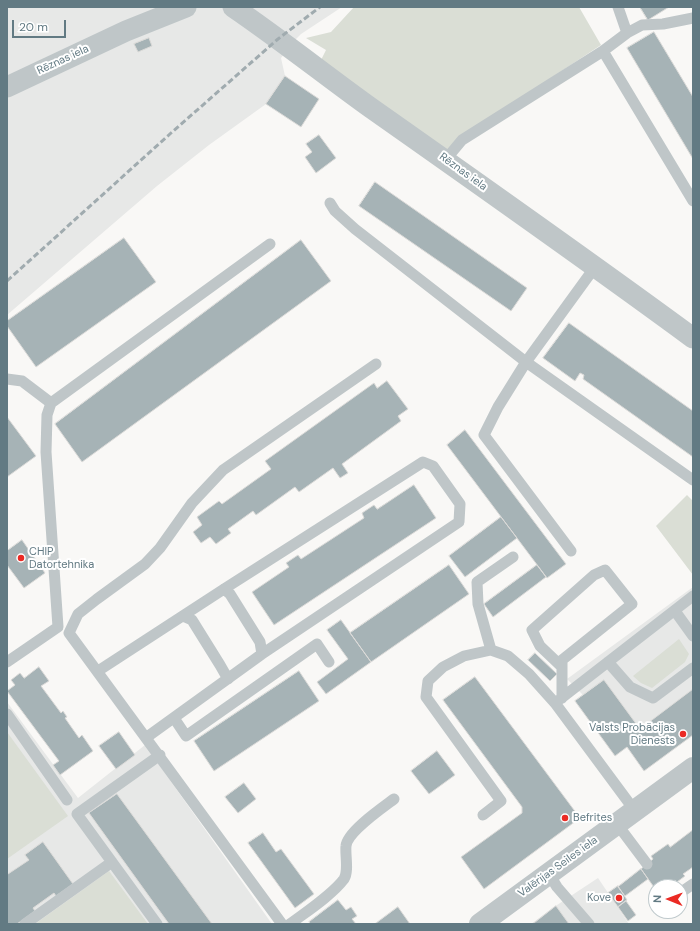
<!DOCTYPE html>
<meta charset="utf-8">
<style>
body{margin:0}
#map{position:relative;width:700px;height:931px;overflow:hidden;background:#f9f8f6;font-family:"DM Sans",sans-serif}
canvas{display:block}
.frame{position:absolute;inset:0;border:8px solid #627a83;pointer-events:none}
.north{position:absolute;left:648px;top:879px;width:40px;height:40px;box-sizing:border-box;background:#fff;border:1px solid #c0cacd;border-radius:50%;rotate:271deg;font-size:11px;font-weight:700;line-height:16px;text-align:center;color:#627a83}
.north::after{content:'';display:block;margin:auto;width:14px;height:18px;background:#eb2a24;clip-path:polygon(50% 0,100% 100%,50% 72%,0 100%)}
.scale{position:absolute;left:12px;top:20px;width:54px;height:18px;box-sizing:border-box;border:2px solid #627a83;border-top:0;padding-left:5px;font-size:12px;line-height:14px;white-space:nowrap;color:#627a83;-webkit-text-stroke:3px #fff;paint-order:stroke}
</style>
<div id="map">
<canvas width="700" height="931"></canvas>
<div class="frame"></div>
<div class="north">N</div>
<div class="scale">20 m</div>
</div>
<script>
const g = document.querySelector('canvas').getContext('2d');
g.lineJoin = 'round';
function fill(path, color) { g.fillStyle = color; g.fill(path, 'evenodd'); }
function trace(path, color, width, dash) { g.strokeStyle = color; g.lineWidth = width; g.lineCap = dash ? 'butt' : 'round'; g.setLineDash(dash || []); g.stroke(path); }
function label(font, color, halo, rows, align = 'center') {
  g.font = font + ' "DM Sans",sans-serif'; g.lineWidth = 4; g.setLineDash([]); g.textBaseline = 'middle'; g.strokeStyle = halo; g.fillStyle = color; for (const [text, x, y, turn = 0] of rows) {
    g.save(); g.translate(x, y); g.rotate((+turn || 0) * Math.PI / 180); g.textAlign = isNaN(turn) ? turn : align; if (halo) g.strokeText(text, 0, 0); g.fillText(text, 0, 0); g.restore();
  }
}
fill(new Path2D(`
 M7,7h335l-41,27 -6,6 -14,18 4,18 -19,28 -57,41 -52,41 -150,129z
 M693,587v102l-53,40 -36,-49 -21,15 -16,-16z
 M7,702l71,96 67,-53 127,179h-265z
 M598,878l31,46h-98l23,-17z`), '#e7e8e7');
fill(new Path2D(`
 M354,7h225l22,38 -135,89 -18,18 -127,-92 5,-10 -20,-12 25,-6z
 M687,495l6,6v74l-37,-49z
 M679,639l10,15 -4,8 -33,26 -11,-5 -8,-7z
 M7,732l61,84 -61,43z
 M109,871l39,53h-113z`), '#daded5');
const building = new Path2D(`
 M640,7h29l-21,13z
 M654,32l39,65v62l-66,-111z
 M149,38l3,8 -14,6 -4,-8z
 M285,76l34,23 -18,28 -35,-23z
 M319,135l17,23 -20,15 -11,-16 7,-5 -6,-8z
 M375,182l152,106 -16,23 -152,-105z
 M124,238l32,44 -120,85 -29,-41v-5z
 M301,240l30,41 -249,181 -27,-38z
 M569,323l124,88v46l-110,-78 1,-4 -4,-2 -5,8 -32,-23z
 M387,381l21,28 -10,7 3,5 -59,43 6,9 -8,5 -7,-10 -34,24 -4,-5 -39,28 -3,-4 -25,18 3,4 -15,11 -6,-7 -9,6 -8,-11 9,-7 -5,-8 22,-16 3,3 49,-35 -6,-8 109,-78 3,5z
 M7,417l29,39 -29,21z
 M465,430l101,134 -19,14 -100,-133z
 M414,485l22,33 -162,107 -22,-33 37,-25 -3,-4 12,-8 3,4 63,-41 -2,-5 12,-8 3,4z
 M501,517l16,21 -52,39 -16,-21z
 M22,540l23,33 -21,15 -17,-23v-14z
 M449,565l20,29 -98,68 -21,-29z
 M537,565l9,12 -53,40 -9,-13z
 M341,620l30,42 -45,32 -9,-12 31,-23 -21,-29z
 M535,653l22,21 -7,7 -22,-21z
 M39,667l10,14 -8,5 20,27 2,-2 4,6 -2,1 14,20 3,-3 11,16 -33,24 -7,-10 6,-4 -52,-70 8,-6 -4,-5 9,-7 4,5z
 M299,671l20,30 -105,70 -20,-30z
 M475,677l105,141 -96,71 -23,-32 61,-44v-6l-79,-107z
 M604,680l36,49 53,-40v46l-49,36 -17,-24 -12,9 -40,-55z
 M119,732l16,23 -19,14 -17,-23z
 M437,751l18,24 -26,19 -18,-23z
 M244,783l12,16 -18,14 -13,-16z
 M117,794l95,130h-43l-80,-111z
 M693,830v37l-10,7 2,2 -8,6 -2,-2 -9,7h-10v3l-15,-21 12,-10 -2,-3 17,-12 2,3z
 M263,833l13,19 5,-3 33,45 -19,14 -47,-65z
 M43,842l30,42 -17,12 -2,-3 -21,15 2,3 -18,13h-10v-52l1,2 21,-14 -4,-5z
 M641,869l7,10 -23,17 -7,-9z
 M618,886l9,14 -9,7 -10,-14z
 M338,900l8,10 5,-3 6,9 -5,3 4,5h-45l-2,-2z
 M626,901l10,14 -8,6 -10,-14z
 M556,906l13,18h-36z
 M398,907l12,17h-35z`);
fill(building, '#a6b3b6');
trace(building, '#dbdad8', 1);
trace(new Path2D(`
 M627,33l15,-8 21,-1 30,-6
 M603,51l90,150
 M446,160l6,-8 10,-12 141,-89 24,-18 -9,-26
 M330,203l5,8 20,18 171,133 167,118
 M7,379l15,2 29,22
 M571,551l-87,-116 14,-28 28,-45 69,-95
 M224,589l6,5 30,48 2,12
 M675,611l18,25
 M183,616l9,4 28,45 8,14
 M491,650l-13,-46 -1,-22 36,-25
 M7,662l51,-35 -12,-175 1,-37 4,-12 219,-159
 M608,662l22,25 23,11 40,-30
 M98,671l126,-82 199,-127 10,4 27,38 -1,18 -197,132 -115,83
 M562,698v-38l70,-56 -27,-34 -11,5 -62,55 8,16 22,21
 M559,700l134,-104
 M7,714l60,86
 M174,718l12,18 131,-92 12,18
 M483,815l18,-14 -75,-104 2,-16 15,-14 21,-11 27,-6 17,6 21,18 26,29 80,108
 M617,824l30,40
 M549,874l8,13 32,37
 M680,893l13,-9
 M25,924l87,-62
 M157,924l-80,-110 83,-59
 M282,924l-213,-291 9,-19 19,-15 48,-35 15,-16 32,-45 31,-33 153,-106
 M290,924c16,-12 42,-29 54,-45 5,-8 1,-24 2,-33 1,-14 36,-38 48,-47`), '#bfc6c8', 11);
trace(new Path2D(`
 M233,7c47,32 92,68 138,101 108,76 216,152 322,230
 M7,87l119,-56 60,-24`), '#bfc6c8', 21);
trace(new Path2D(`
 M480,924l213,-156`), '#bfc6c8', 22);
trace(new Path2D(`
 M7,281l164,-148 107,-94 42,-32`), '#a0abaf', 3, [6, 3]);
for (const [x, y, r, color] of [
 [21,558,4,"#eb2a24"],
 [683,734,4,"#eb2a24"],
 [565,818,4,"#eb2a24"],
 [619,898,4,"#eb2a24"]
]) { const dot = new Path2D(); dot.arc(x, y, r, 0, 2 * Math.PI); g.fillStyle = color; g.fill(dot); trace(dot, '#fff', 1.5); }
label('11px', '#627a83', '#fff', [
 ["Rēznas iela",63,60,-25],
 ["Rēznas iela",463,172,36],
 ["Valērijas Seiles iela",558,867,-36]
]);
label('11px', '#627a83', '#fff', [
 ["CHIP",29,552],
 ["Datortehnika",29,565],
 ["Valsts Probācijas",675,728,"right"],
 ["Dienests",675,741,"right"],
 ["Befrites",573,818],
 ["Kove",611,898,"right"]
], 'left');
</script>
